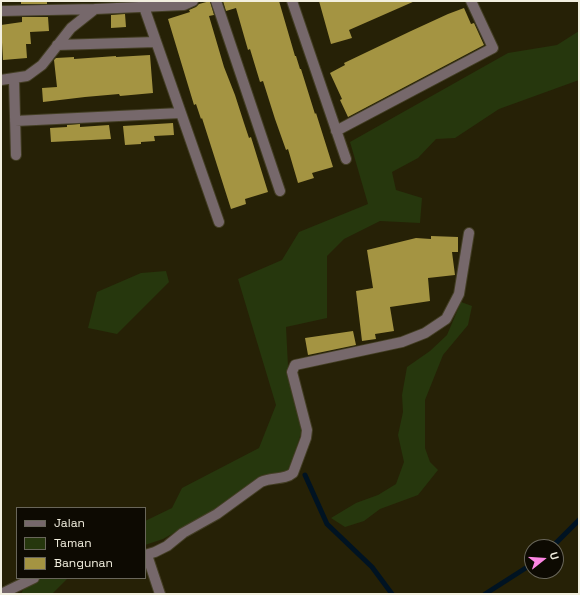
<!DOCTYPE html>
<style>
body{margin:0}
#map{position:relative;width:580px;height:595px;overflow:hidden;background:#262106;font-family:"Space Grotesk",sans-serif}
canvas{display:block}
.frame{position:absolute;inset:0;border:2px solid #f2efdf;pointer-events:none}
.legend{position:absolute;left:16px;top:507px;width:130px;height:72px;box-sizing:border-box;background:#0d0a02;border:1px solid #69665a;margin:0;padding:5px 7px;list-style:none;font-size:12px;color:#f2efdf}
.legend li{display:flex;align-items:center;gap:8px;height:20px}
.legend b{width:20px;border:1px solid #69665a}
.north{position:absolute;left:524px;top:539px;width:40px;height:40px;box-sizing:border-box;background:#0d0a02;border:1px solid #69665a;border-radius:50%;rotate:73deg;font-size:11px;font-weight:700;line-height:16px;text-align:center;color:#f2efdf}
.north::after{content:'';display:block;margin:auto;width:14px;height:18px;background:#fc86e3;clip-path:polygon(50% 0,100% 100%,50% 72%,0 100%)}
</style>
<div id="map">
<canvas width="580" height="595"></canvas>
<div class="frame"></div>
<ul class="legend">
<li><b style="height:5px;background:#76686b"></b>Jalan</li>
<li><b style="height:11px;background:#26370d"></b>Taman</li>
<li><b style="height:11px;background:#a49442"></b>Bangunan</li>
</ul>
<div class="north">U</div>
</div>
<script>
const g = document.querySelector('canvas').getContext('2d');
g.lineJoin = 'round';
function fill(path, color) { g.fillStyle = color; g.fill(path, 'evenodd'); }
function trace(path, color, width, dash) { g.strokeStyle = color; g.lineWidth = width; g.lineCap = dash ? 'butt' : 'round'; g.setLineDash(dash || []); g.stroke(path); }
fill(new Path2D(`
 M579,31v49l-80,29 -44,29 -19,1 -18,19 -26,14 4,18 26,8 -2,25 -40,-2 -36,18 -17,17v62l-41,9 2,39 14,64 -9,28 -6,14 -25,3 -46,34 -53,30 -18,6v-24l27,-13 10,-20 77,-40 17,-43 -38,-126 44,-19 17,-28 69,-28 -18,-62 158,-89 49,-8z
 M166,271l3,11 -52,52 -29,-6 9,-36 44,-19z
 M461,302l11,4 -4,19 -25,30 -18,45v48l5,14 8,8 -20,25 -38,14 -16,12 -19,6 -14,-9 25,-15 22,-8 18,-11 8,-22 -6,-27 5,-23 -1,-17 5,-28 23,-16 17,-16z
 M29,578h39l-16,16h-31z`), '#26370d');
trace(new Path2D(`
 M305,475l22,49 45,43 20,27
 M552,547l27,-27
 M485,594l47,-30`), '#001322', 5);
fill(new Path2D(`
 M21,1h26v3h-26z
 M210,1l4,14 -5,1 15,51 11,28 9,28 5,15 2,-1 17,55 -23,7 1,5 -15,5 -29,-91 -1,1 -5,-15 -2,1 -26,-86 22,-7 -1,-2 7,-3 3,-3z
 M223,1h56l16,55h1l4,13h1l14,45 1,-1 17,54 -21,6 2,5 -16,5 -10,-34 -2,1 -11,-31 -12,-38 -3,1 -10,-33 -2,1 -12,-42 -10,3z
 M319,1h96l-66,29 3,8 -21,6z
 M464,8l7,16 3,-1 10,22 -136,72 -8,-17 2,-1 -12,-26 15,-8 -1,-2 67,-32 37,-17z
 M125,14l1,13 -15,1v-13z
 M22,17h26l1,14 -19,1 1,12h-5l1,14 -24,2 -2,-35 21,-3z
 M150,55l3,38 -33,3 -1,-2 -34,3 -42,5 -1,-14 15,-1 -3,-27 2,-2 18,-1v2l42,-3v1z
 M173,123l1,12 -20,1 1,5 -14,1v2l-16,1 -2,-19z
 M80,124v3l29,-2 2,14 -60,3 -1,-14 17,-1v-2z
 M431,236l27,1v15h-6l3,23 -27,3 2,23 -40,6 4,24 -19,3 1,5 -14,2 -6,-50 17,-3 -6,-38 49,-12 15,1z
 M353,331l3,14 -48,10 -3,-17z`), '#a49442');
const street = new Path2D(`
 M216,1l64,190
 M292,1l54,158
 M144,7l75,215
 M1,11l94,-2
 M57,45l99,-3
 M14,78l2,77
 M1,80l26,-4 15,-11 29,-37 24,-19 89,-4 9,-4
 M15,121l166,-8
 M336,131l157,-83 -22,-47
 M145,555l10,-3 12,-6 16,-13 34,-19 44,-32c10,-5 24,-2 32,-9l13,-35 1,-8 -15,-58 3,-7 107,-23 23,-9 21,-14 13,-25 10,-61
 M147,555l13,39
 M1,594l33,-16`);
trace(street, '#433e24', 12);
trace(street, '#76686b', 10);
</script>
